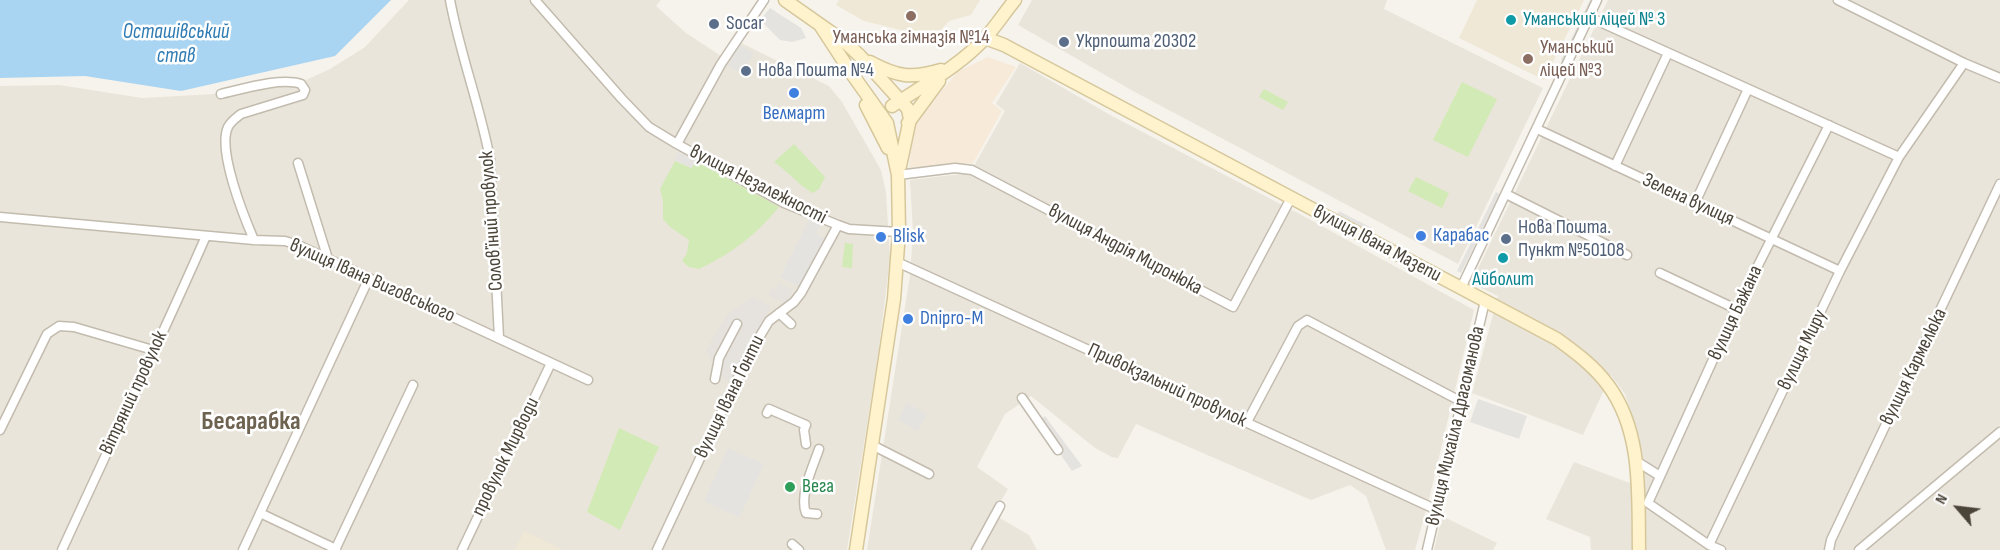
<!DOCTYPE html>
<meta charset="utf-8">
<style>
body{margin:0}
#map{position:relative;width:2000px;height:550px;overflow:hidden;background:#f6f3ec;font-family:"Sofia Sans Condensed",sans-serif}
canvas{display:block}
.north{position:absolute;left:1928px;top:478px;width:60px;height:60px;-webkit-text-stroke:4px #fff;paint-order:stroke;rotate:298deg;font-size:16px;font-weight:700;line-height:24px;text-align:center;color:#4b4439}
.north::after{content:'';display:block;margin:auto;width:21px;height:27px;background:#4b4439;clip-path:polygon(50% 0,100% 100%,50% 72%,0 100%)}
</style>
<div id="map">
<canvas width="2000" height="550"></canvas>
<div class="north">N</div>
</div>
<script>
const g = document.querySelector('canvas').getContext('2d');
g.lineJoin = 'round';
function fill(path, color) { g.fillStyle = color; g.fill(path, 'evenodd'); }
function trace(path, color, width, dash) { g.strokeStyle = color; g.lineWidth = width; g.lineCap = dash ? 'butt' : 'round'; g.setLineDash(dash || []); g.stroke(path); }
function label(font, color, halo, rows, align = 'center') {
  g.font = font + ' "Sofia Sans Condensed",sans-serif'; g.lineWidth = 5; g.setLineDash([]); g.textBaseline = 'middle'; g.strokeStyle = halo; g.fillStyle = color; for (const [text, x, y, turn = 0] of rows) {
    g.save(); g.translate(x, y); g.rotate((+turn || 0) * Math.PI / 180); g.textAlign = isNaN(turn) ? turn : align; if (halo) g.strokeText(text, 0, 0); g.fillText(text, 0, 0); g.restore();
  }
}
fill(new Path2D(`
 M409,0h252l-5,6 30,27 35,23 12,-17 96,47 13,16 39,68 5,22 4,66 -12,98 -31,194h-847v-464l59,-1 83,13 108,-6 54,-11 26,-12 35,-22z
 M1032,0h355l-3,9 159,79 -85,176 -325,-173 -115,-66z
 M1608,0h392v550h-409l-1,-13 -44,-18 28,-57 69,26 -4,-51 -14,-43 -14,-19 -28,60 -111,-42 26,-97 -27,-13z
 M1020,63l92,53 197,103 165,91 -45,189 -14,51h-29l-20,-54 -16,-11 -39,15 -175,-76 -18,34 -6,-1 -17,-9 -64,-52 -26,18 -28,53 31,22 -15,25 36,21 8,15h-170l43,-275 3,-42 -3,-53 60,-7 35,-62 -9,-7z
 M1442,516l55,27 -4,7h-59z`), '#eae5da');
fill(new Path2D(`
 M988,57l28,10 -24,36 10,8 -29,52 -64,5 5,-42 43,-54z`), '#f7ead8');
fill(new Path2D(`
 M779,283l14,7 -7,14 -18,-9 4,-7 4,2z
 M753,297l18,10 -39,76 -11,-6 -15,-27 22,-37z`), '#e6e2dd');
fill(new Path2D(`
 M839,0h141l-9,15 -22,6 -8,9 -36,1 -41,-10 -28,-16z
 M1477,0h107l-40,80 -85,-42z
 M524,531l39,19h-48z`), '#efe8d6');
fill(new Path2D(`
 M1462,82l35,17 -29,58 -35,-17z
 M1264,89l24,13 -5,8 -24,-13z
 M794,144l31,33 -6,12 -6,4c-15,-8 -24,-21 -39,-31z
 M675,161l16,7 5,-7 83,46c-23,28 -48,47 -80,62l-10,-2 -7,-6 5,-8 2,-13 -19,-13 -7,-8v-18l-3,-12z
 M1416,177l33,16 -7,15 -34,-17z
 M845,243l8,1 -1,24 -10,-1z
 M619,428l40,19 -39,83 -33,-18z`), '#d2eab5');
fill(new Path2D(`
 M1590,0h4l-30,62 -3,-2z
 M770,8l31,20 5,10 -14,4 -12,-2 -20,-20z
 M739,45l15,8 -11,21 -15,-8z
 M678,152l18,7 -4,9 -17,-8z
 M1496,192l4,2 -39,79 -4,-2z
 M1339,211l33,17 -3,7 -33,-17z
 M810,218l11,6 -5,10 11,6 -25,48 -22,-11z
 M1478,399l49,17 -8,23 -49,-17z
 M907,403l20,11 -9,17 -20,-11z
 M1045,416l37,50 -10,5 -34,-49z
 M728,448l36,16 -25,54 -35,-17z`), '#e5e3e0');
fill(new Path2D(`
 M0,0h391l-56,56 -154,35 -96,-15 -85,2z`), '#a9d4f2');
const minor = new Path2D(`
 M450,0c10,54 30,106 40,159l9,179
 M535,0l87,99 27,28 28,17
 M764,0l-43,64 -44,80 107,59 54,22 11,4 50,3
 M1838,0l126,63 36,15
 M1589,17l310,140
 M221,94c22,-5 60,-17 80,-10l4,6 -2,5 -62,19c-5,4 -10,7 -13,13 -11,23 16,90 26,113
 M1537,129l303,142
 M298,163l30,96
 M1615,166l53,-113
 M898,175l57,-7 17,2 261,137 58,-109
 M1506,194l121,61
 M1695,203l53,-114
 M0,217l254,23 31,1 13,4 290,135
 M897,262l540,248
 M1660,273l76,36
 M1461,288l136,-288
 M779,313l12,11
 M715,379l4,-21 18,-34
 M1022,398l36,52
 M767,413l2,-4 37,16 -2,5 2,14
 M1247,422l51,-96 9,-6 155,82
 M0,430l47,-96 12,-8 15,1 79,23
 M872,445l57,29
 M1636,461l24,15
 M260,513l76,36
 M817,514l-11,-1c-7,-18 7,-46 13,-64
 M792,544l7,6
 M1709,545l131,-274 59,-114 65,-94
 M62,550c48,-105 98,-209 144,-314
 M243,550l126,-272
 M335,550l78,-165
 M462,550l89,-187
 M657,550l91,-194 21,-35 25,-19 7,-9 37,-68
 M976,550l24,-44
 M1427,550l58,-249
 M1721,550l-12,-5 -61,-42 88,-194 93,-184
 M1829,550l2,-10 169,-356
 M1859,550l141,-118`);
const secondary = new Path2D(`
 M785,0l61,43 14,13 48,53 2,10 -10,47
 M820,25l32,49 35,49 11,52 1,57 -5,67 -38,251
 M985,38l19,7 553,294c18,13 37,27 51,46 35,47 30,110 31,165
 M870,62c28,15 41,17 71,8
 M866,105l22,43
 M892,106c32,-21 68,-40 94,-69 10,-11 19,-25 29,-37
 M908,123l31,-42`);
trace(minor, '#c2bbae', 11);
trace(secondary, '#d6c79b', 15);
trace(minor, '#fff', 8);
trace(secondary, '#fff3cd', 12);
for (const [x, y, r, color] of [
 [911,16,6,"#8d6e63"],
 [1511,20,6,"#0f9aa8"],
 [714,24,6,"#5c6f8a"],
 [1064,42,6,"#5c6f8a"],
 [1528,59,6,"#8d6e63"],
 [746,71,6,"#5c6f8a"],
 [794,93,6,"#3f7fe0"],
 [1421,236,6,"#3f7fe0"],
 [881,237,6,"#3f7fe0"],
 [1506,239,6,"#5c6f8a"],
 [1503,258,6,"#0f9aa8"],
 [908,319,6,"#3f7fe0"],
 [790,487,6,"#2e9e5b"]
]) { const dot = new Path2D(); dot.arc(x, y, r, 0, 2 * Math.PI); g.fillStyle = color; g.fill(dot); trace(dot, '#fff', 2); }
label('20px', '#0d838f', '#fff', [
 ["Уманський ліцей № 3",1523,20],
 ["Айболит",1503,280,"center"]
], 'left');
label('20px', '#4e5e75', '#fff', [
 ["Socar",726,24],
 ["Укрпошта 20302",1076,42],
 ["Нова Пошта №4",758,71],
 ["Нова Пошта.",1518,228],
 ["Пункт №50108",1518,251]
], 'left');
label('20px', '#785e54', '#fff', [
 ["Уманська гімназія №14",911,38],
 ["Уманський",1540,48,"left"],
 ["ліцей №3",1540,71,"left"]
]);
label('20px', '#366cbe', '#fff', [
 ["Велмарт",794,114,"center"],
 ["Карабас",1433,236],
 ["Blisk",893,237],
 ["Dnipro-M",920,319]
], 'left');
label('20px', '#4b4439', '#fff', [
 ["вулиця Незалежності",758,185,27],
 ["Зелена вулиця",1688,200,25],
 ["Соловʼїний провулок",492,221,-94],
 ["вулиця Івана Мазепи",1377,244,28],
 ["вулиця Андрія Миронюка",1125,250,28],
 ["вулиця Івана Виговського",372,281,24],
 ["вулиця Бажана",1736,313,-65],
 ["вулиця Миру",1803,350,-64],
 ["вулиця Кармелюка",1914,367,-64],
 ["Привокзальний провулок",1167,386,25],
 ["Вітряний провулок",134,393,-65],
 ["вулиця Івана Ґонти",730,397,-64],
 ["вулиця Михайла Драгоманова",1456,426,-77],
 ["провулок Мирводи",506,457,-64]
]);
label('20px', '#27864d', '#fff', [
 ["Вега",802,487]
], 'left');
label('italic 21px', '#2e7ab2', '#fff', [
 ["Осташівський",176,33],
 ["став",176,57]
]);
label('bold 26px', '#6e6250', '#fff', [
 ["Бесарабка",251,422]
]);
</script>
